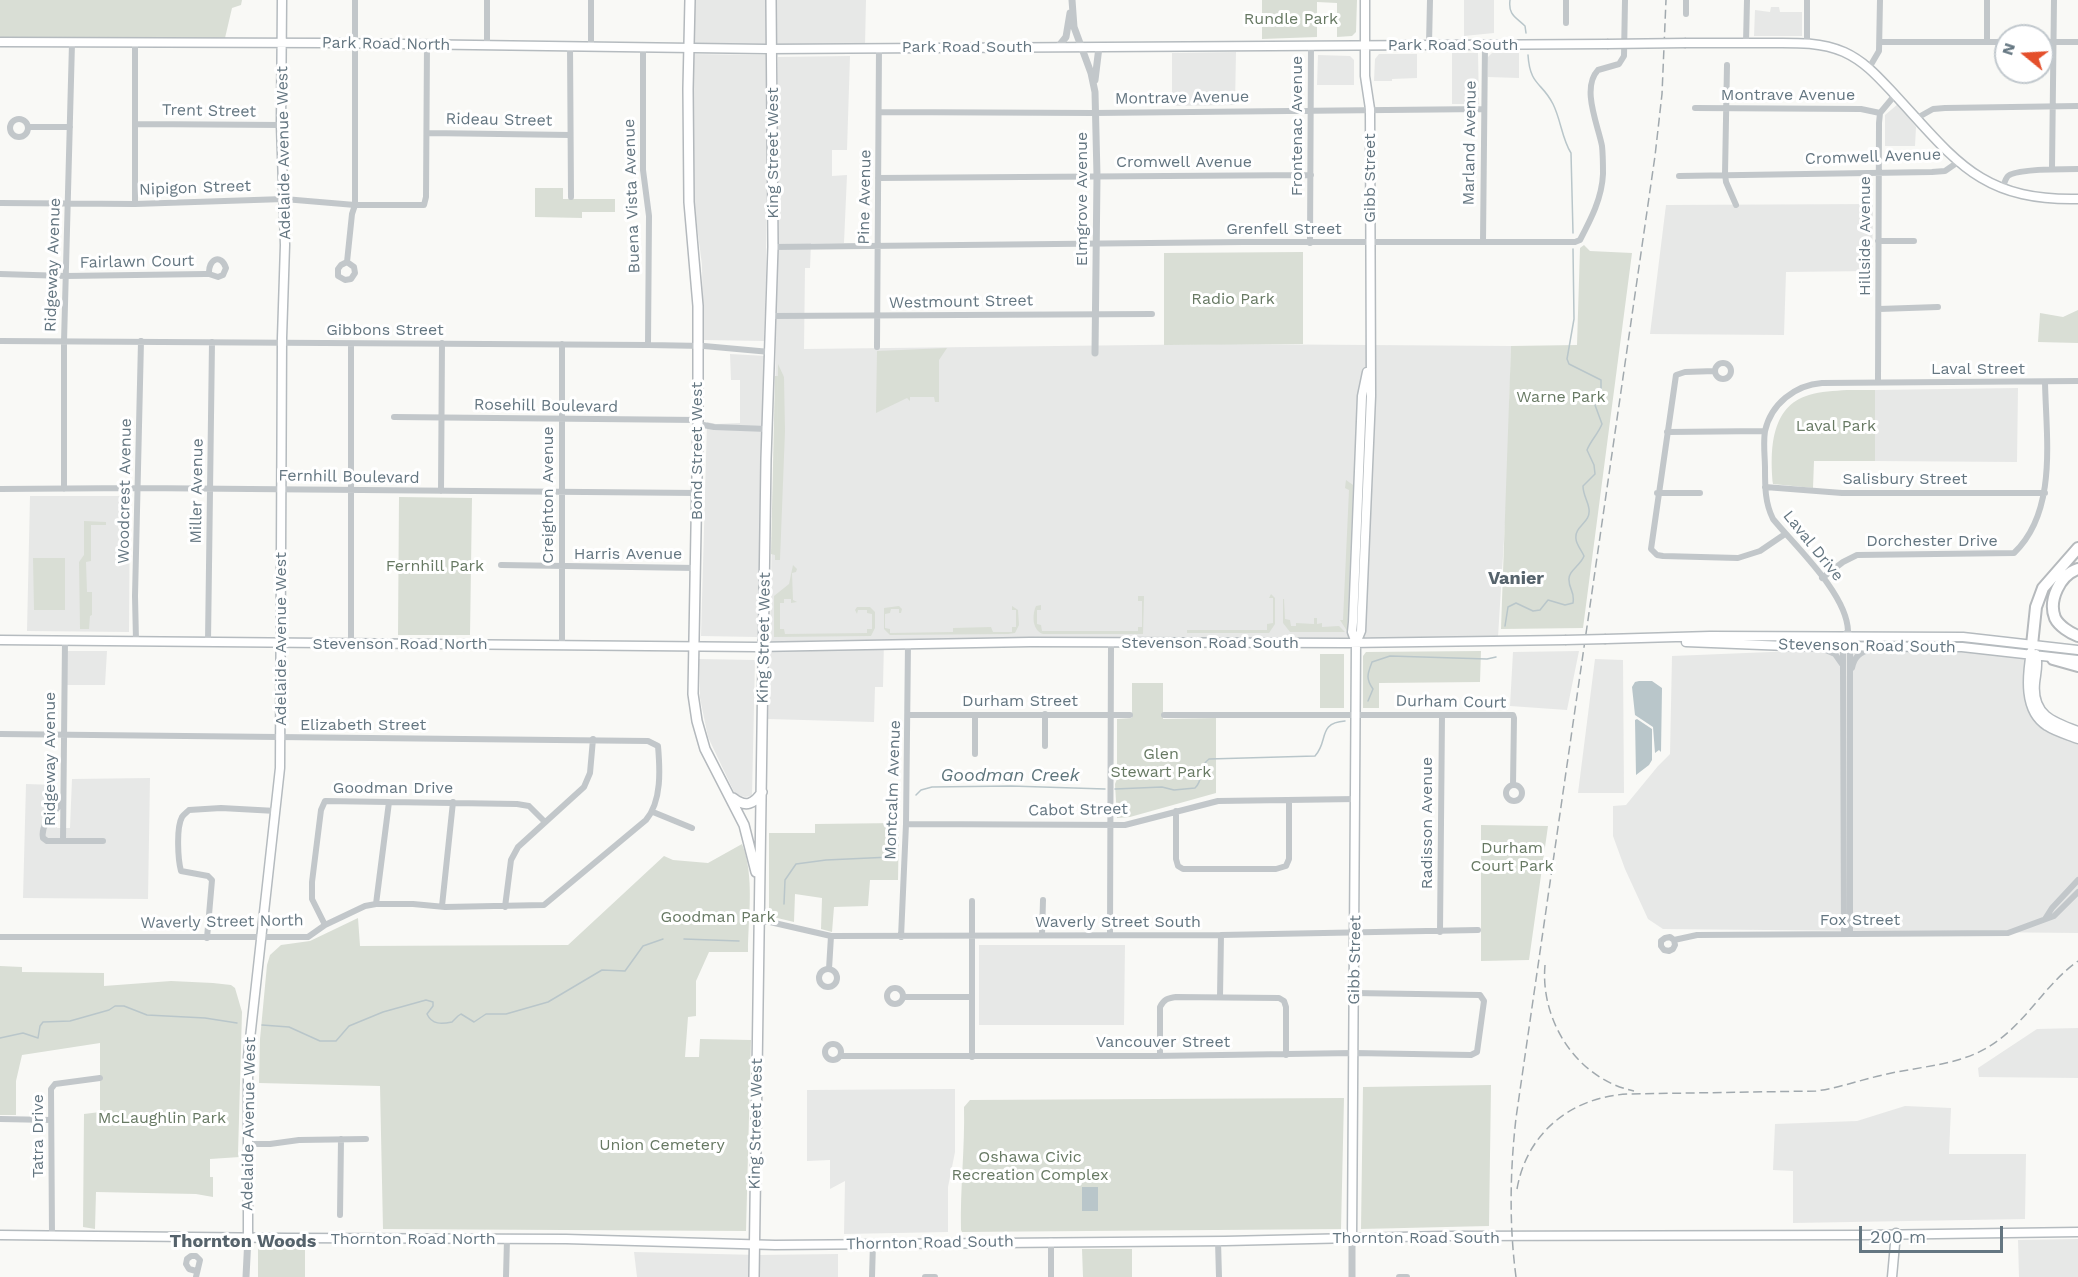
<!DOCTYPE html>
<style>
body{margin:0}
#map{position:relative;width:2078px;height:1277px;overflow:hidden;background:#f9f9f6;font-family:"Work Sans",sans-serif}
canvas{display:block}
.north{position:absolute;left:1994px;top:24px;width:60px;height:60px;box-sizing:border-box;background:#fff;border:2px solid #c1c8cd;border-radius:50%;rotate:288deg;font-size:16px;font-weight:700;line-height:24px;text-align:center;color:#647681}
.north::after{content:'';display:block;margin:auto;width:21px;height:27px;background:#e44f2b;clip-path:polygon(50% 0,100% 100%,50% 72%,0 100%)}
.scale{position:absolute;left:1859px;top:1226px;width:144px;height:27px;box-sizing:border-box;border:3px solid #647681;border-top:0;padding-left:8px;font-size:18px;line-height:21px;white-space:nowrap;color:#647681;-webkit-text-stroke:4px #fff;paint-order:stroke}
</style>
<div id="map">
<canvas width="2078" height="1277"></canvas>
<div class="north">N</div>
<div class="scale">200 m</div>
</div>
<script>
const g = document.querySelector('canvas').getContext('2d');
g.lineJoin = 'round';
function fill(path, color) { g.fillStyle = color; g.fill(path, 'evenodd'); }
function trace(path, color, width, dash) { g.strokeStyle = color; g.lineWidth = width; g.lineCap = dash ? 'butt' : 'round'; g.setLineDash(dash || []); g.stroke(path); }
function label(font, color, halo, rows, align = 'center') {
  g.font = font + ' "Work Sans",sans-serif'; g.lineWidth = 6; g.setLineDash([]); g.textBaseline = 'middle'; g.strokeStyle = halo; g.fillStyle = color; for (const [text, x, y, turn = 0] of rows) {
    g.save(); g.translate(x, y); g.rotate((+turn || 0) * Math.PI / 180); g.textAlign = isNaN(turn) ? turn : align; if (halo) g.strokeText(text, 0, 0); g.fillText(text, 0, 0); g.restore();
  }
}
fill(new Path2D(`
 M693,0h173l-1,46 -174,-1z
 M1464,0h30v33l-30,3z
 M1771,7h8l1,5h22v24h-48l1,-26 15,2z
 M1236,52l-1,53 -63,1v-53z
 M1452,53h26l1,51h-27z
 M1492,53h27v25l-31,-1v-20z
 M693,54l73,1v221l-2,65 -61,-1 -1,-75 -9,-70z
 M1379,54h38v24l-25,1v2h-18l1,-22z
 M1318,55l32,1 4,4v25h-37z
 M850,56l-3,94h-15v26l15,-1 -3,68h-33l-1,25h-5l-1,81 421,-5 286,2 -4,145 -9,146 -614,3 -1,47h-8l-1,35 -106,-3 8,-369 2,-293z
 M1898,104l18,23 -1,19h-30v-31z
 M1873,204l-1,67 -86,1 -2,63 -134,-1 16,-129z
 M730,354l36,2 -9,281 -56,-1 6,-214 9,2 24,-1v-43h-9z
 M2018,388l-1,74 -142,-1v-71z
 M30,496h100l-1,136 -102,-1z
 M1845,649l121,1 64,7 -3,34 51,50v192l-415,-4 -15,-10 -23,-50 -12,-33v-30l13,-1 32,-39 12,-12 2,-98z
 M64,651h43l-2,34h-42z
 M1579,651l-12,59 -57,-4 3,-54z
 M699,659l56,1 -3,136 -7,1 -10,-3 -27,-57 -8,-39z
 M1595,659l28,1 1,133h-46z
 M150,778l-2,121 -125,-1 3,-114 30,1 1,43h13l2,-49z
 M979,945h146l-1,80h-145z
 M2078,1028v50l-99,-1 -1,-9 59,-39z
 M955,1089v63l-7,35v45l-104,2 1,-53 -15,8v-29l-23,1v-71z
 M1905,1106l46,2 -2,46h77l-1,65 -232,4v-52l-20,-1 2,-46 82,-3z
 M2078,1239v38h-59l-1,-37z
 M634,1252l124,3 80,-1v23h-201z`), '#e7e8e7');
fill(new Path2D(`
 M0,0h242l-1,5 -9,3 -7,30h-4l-1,6 -220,-6z
 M1262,0h95l-1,32 -4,4 -15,1v-34l-20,-1v35l-55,2z
 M535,188h28v11h52v13h-33v6l-47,-1z
 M1584,245l6,6 42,2 -49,375 -82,1 10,-283 66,-1 3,-97z
 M1303,252v92l-139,1v-92z
 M2078,310v33l-40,-1 2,-29 23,4z
 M947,348l-8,12v42h-4l-1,-5h-24v4l-3,-3 -31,15 1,-62z
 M778,364l6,13 1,54 -5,129h-5v-5l-4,-1 4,-178h3l-1,112z
 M1847,390h28v71h-61l-1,27 -40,-4c-3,-32 -3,-78 36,-89 12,-4 25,-4 38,-5z
 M1346,480l7,5 -6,146 -7,-11h3l6,-130 -4,-2z
 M399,497l73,1 -2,137h-72z
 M84,521l22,1v3h-15v36l-5,1 1,30h5v23l-2,1 -1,13h-9l-1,-67 5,-7z
 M33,558h32v52h-31z
 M793,565l4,4 -1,3 -4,1 1,27 4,2 -6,1v-4h-7v4h-4v26h4l1,5 82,-1v-4h5v-15l-5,-1v-3h-9l-1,4 -2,-4 2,-3h13l5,5v16l-4,8 -97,1v-41l15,-12z
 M1271,594l4,4v26l-6,9h-82v-3h80v-6l6,-1v-25h-4z
 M1138,596h6v2l-1,36h-100c-11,-4 -11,-19 -7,-28l5,-1v5h-4v14l4,1 1,6h96v-4h4v-26h-4z
 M1283,599h1l1,20 5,1 1,6h5v-3l18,1v-6h3v6l5,-1v4l17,-1 6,6h-55l-7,-9z
 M899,606l3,3 -1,4h-2v-4h-8l-1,4 -5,1v14l5,1v4l63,-1v-4l38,-1 2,5h19v-5h4v-17h-4v-4l6,4 1,15 -4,8 -7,1 -118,1 -6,-6v-21z
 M1481,651l-1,31 -101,1v25h-16v-52l3,-4z
 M1320,654h24v54h-24z
 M1132,683h31v36l53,-1v75l-86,24 -13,1 -2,-34 2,-5v-60l15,-1z
 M899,823l-1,57h-28l-2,26 -34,1 -2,25 -11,-3 1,-31 -27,-4 -1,28 -25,-6v-83h46v-9z
 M1481,825l67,1 -19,134 -48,1z
 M742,844c13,32 6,74 6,108h-39l-13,29v35l-8,1 -3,40h14l1,-18 51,1 -5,191 -363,-2 -3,-143 -121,-3 1,-44 7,-74 3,-10 11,-10 29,-4 48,-23 2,28 208,-1 96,-89 9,4 35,3z
 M0,966l22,1v5l82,1v13l67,-5 42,2 18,2 4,3 7,24 -4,142 2,3 -30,2v18h3v20l-17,-3 -100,-2 -1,37 -12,-2 1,-113 16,-2v-69l-78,12 -6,26v34h-16z
 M1491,1085l-2,141 -128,3 2,-142z
 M1344,1098l-3,131 -379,3 -1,-2c-1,-41 4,-82 3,-123l6,-7z
 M258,1248h47v29h-47z
 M1082,1249h50v28h-49z`), '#d9ded5');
fill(new Path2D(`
 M1639,681h13l10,7 -1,64 -2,-2 -4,3 -2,-26 -18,-12 -3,-28 3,-5z
 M1637,719l15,10v31l-3,5 -13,10 -1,-55z
 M1082,1187h16v24h-16z`), '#b9c6ca');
trace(new Path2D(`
 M1510,0c-2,15 6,17 15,26l1,7
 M1528,55c2,31 14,27 25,49 8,16 9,35 18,49l2,80
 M1505,626l3,-19 8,-4 17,8 7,-1 8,-10 17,5 8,-2c2,-12 -4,-13 -4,-23 -1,-9 12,-15 15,-24 -2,-5 -8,-12 -8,-17 -2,-13 15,-16 13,-30 -1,-8 -6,-14 -6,-23l12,-12 -1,-9 -7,-15c4,-10 11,-16 15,-26l-7,-19 6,-15v-10l-32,-16 -2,-5 7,-40 -1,-70
 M1368,701l5,-12c-8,-11 -5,-16 -1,-27l18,-6 97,3 9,-2
 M1115,789l47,-2 12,3 21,-2c9,-8 4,-22 14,-29l106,-3c14,-15 2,-33 30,-35
 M916,795l5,-5 11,-3 79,-1 94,3
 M784,904l1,-24 11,-16 30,-4 65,-3 1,-21
 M684,939l55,2
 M262,1025l27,2 31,14h16l13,-15 34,-14 43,-12 7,2v4l-6,8c5,11 15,10 25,8l6,-6 3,-2 13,8 12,-8h20l42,-12 54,-32 23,1 18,-25 20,-7
 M0,1038l23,-5 15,5 2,-12 3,-4 27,-1 39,-11 6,-4h9l23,9 58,3 32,5`), '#b9c6ca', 1.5);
const secondary = new Path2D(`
 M0,42l329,1 437,6 841,-5
 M1686,43c26,0 51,0 77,0 28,0 55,-2 81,9 22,10 36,27 52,44 60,65 85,105 182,103
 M1606,639l104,-3 253,1 115,13
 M0,640l756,7 274,-5 318,1 217,-3
 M1686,642l101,4 175,1 116,13
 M1356,643l-4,-11 1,-10 9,-226 5,-24
 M2031,652c-4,24 -8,59 16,74 9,6 21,9 31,13
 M2036,654c3,9 0,19 -1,29 -3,32 18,39 43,48
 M0,1235l287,3 279,1 209,6 450,-4 216,-5 425,-1 212,-3
 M248,1237v-180l32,-289 2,-430 3,-93 -4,-120 1,-125
 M1352,1238l4,-595 5,-12 10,-235 -1,-287 -5,-33v-76
 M1892,1277l4,-44`);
const primary = new Path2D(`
 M690,0l-2,89 1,113 9,104v114l-5,274 4,27 8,28 39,76 12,47
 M733,798c13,10 21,6 29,-6
 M754,1277l12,-818 7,-212 -2,-247`);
const motorway = new Path2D(`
 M2078,569c-18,6 -30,31 -23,49 4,8 15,15 23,18
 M2032,645l4,-38 7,-19 35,-40
 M2053,659l25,7`);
trace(secondary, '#b5bbbf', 11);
trace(primary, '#b4b9bd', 12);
trace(motorway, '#b6babd', 14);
trace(new Path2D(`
 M1566,0v23
 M1686,14v-14
 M1880,42h126
 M1987,42v-42
 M2042,42h36
 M135,43v161
 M1746,43l1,-43
 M1807,43v-43
 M1429,44l1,-44
 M487,45v-45
 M570,46l1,151
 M591,46v-46
 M643,47v123l6,46 -1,129
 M1727,65l-2,109 1,8 10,23
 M1869,68l10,-17 1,-51
 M1695,108l166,1 19,4
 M879,112l215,1 390,-4
 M1917,118l16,-9 12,-1 133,-2
 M10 128a9 9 0 1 1 18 0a9 9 0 1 1-18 0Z
 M137,124l144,1
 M28,127h42
 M428,133l142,2
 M2052,168l2,-168
 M1679,176l253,-4 13,-1 13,-9
 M878,178l433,-3
 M2002,189c2,-4 3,-10 6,-13 7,-7 58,-7 70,-7
 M0,203l135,1 149,-5 71,6h69l2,-8 1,-153
 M1878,241h36
 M1483,242l2,-197
 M1310,243l1,-198
 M773,247l471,-5h331l5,-2c11,-21 22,-42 23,-66 0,-9 0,-19 -1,-28 -4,-21 -21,-58 -4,-76l21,-6 5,-8 1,-56
 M347,262l-6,3 -3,4v7l7,4 6,-1 4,-6 -1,-6 -7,-5 5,-48 3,-9v-205
 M0,274l66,2 139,-2h4c-1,-15 12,-21 17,-6l-3,7 -5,2 -9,-3
 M1879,309l59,-2
 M770,316l382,-2
 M0,341l648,4 56,1 66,6
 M877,347l2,-299
 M1715 371a8 8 0 1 1 16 0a8 8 0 1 1-16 0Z
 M1715,371l-30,1 -9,3 -25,174 6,6 6,1 75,2 22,-7 25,-17
 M1878,382l1,-259 1,-10 15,-18
 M394,417l304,3
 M698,424l16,3 53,2
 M1667,432l98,-1
 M1765,487l77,6h203
 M0,489l138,-1 559,5
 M64,489v-147l8,-299
 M441,491l1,-148
 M1657,493h43
 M501,565l195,3
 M1822,578l21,-16 14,-7 157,-2c44,-42 32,-116 31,-171
 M1848,631c-1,-37 -52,-84 -75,-112 -8,-16 -8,-32 -8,-50 0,-12 -2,-26 0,-38 6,-27 30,-46 57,-48l256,-2
 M136,641l-1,-45 6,-255
 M208,641l4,-299
 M351,643v-299
 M562,645v-301
 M1821,648l14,6 7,10
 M1852,668c2,-11 8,-16 19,-19
 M908,715h222
 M975,715v39
 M1164,715h349l1,3 -1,67
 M0,734l648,7 10,5c2,23 4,55 -12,74l-102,85 -99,2 -32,-3h-37l-11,2 -40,19 -17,12h-308
 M1045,746v-32
 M1506 793a8 8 0 1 1 16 0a8 8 0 1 1-16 0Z
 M63,801c-8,11 -23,23 -20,37l4,3h56
 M1176,811v48l2,7 5,3h93l10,-3 3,-7v-59
 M653,812l39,16
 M906,824l219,1 93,-24 138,-2
 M63,841l2,-201
 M972,901v156
 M376,904l13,-102
 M442,906l11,-104
 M505,907l6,-47 7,-13 66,-60 6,-14 3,-34
 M2045,919l7,-11 26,-28
 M759,922h11l61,14 390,-1 257,-5
 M325,925l-13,-26v-17l9,-72 4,-9 192,3 12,2 16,16
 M1440,932l2,-217
 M1844,933l-1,-266v-30l5,-6 2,6v296
 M1110,934l1,-291
 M1042,935l1,-35
 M901,937l5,-113 2,-180
 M207,938l5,-58 -4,-4 -27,-5c-3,-11 -5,-43 1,-54 2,-3 5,-5 7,-7l32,-2 55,3
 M1674,940l1,5 -2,4 -4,2 -5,-1 -3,-4v-5l4,-3 5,-1 4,3 23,-5 311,-2 46,-17 24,-24
 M819 978a9 9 0 1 1 18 0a9 9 0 1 1-18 0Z
 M829,969l2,-33
 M887 996a8 8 0 1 1 16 0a8 8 0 1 1-16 0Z
 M903,997h68
 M1220,997l1,-62
 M825 1052a8 8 0 1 1 16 0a8 8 0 1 1-16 0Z
 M840,1056h315l199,-3 117,2 6,-3 7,-51 -4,-6 -126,-2
 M1160,1056v-49c4,-8 8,-9 16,-10l103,1 5,3 2,6v48
 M0,1119l51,1
 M248,1144h22l29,-4 67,-1
 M340,1215l1,-76
 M52,1235l-1,-146 4,-5 45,-6
 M1051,1241v36
 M1218,1241l1,36
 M196,1277l4,-17 -4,-4h-5l-4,3 -1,5 3,5 7,2
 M506,1277l1,-38
 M872,1277l1,-34
 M925,1277h10
 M1399,1277h8`), '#c2c7ca', 6);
trace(new Path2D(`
 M1072,0l2,27 17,46 4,19 2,84 -2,177
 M1058,47l8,-10 4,-24
 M1095,80l4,-33
 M246,1277l2,-40
 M1352,1277v-39`), '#c2c7ca', 7);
trace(secondary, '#fff', 8);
trace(primary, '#fff', 9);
trace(motorway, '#fff', 10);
trace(new Path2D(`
 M1545,965c-5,56 32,114 89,126
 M1517,1189c10,-57 55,-92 111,-95l188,-3c23,-3 44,-11 67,-16 41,-10 83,-9 117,-36 30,-23 47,-56 78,-78
 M1516,1277c-7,-53 -6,-106 0,-159l139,-962 7,-62 4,-94`), '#a1a9ae', 1.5, [9, 4.5]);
const secondaryBridge = new Path2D(`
 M1607,44l79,-1
 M1565,640l41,-1`);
trace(secondaryBridge, '#b5bbbf', 11, []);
trace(secondaryBridge, '#fff', 8);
label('16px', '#677963', '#fff', [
 ["Rundle Park",1291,19],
 ["Radio Park",1233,299],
 ["Warne Park",1561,397],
 ["Laval Park",1836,426],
 ["Fernhill Park",435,566],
 ["Glen",1161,754],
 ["Stewart Park",1161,772],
 ["Durham",1512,848],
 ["Court Park",1512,866],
 ["Goodman Park",718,917],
 ["McLaughlin Park",162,1118],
 ["Union Cemetery",662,1145],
 ["Oshawa Civic",1030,1157],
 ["Recreation Complex",1030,1175]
]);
label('16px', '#647681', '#fff', [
 ["Park Road North",386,44,1],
 ["Park Road South",1453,45],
 ["Park Road South",967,47],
 ["Montrave Avenue",1788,95],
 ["Montrave Avenue",1182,98,-1],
 ["Trent Street",209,111,1],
 ["Rideau Street",499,120,1],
 ["Frontenac Avenue",1297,126,-90],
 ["Marland Avenue",1470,143,-89],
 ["Adelaide Avenue West",284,153,-91],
 ["King Street West",773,153,-90],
 ["Cromwell Avenue",1873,157,-2],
 ["Cromwell Avenue",1184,162],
 ["Gibb Street",1370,178,-90],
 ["Nipigon Street",195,188,-2],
 ["Buena Vista Avenue",632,196,-92],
 ["Pine Avenue",865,197,-89],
 ["Elmgrove Avenue",1082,199,-90],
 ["Grenfell Street",1284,229],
 ["Hillside Avenue",1865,236,-90],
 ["Fairlawn Court",137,262,-1],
 ["Ridgeway Avenue",53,265,-88],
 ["Westmount Street",961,302,-1],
 ["Gibbons Street",385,330],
 ["Laval Street",1978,369],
 ["Rosehill Boulevard",546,406,1],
 ["Bond Street West",697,451,-90],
 ["Fernhill Boulevard",349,477,1],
 ["Salisbury Street",1905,479],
 ["Woodcrest Avenue",125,491,-89],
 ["Miller Avenue",197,491,-89],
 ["Creighton Avenue",548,495,-90],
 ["Dorchester Drive",1932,541],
 ["Laval Drive",1813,546,51],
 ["Harris Avenue",628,554],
 ["King Street West",764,638,-89],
 ["Adelaide Avenue West",281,639,-90],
 ["Stevenson Road South",1210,643],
 ["Stevenson Road North",400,644],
 ["Stevenson Road South",1867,646,1],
 ["Durham Street",1020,701],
 ["Durham Court",1451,702,1],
 ["Elizabeth Street",363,725],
 ["Ridgeway Avenue",50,759,-90],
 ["Goodman Drive",393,788],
 ["Montcalm Avenue",893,790,-88],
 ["Cabot Street",1078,810,-1],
 ["Radisson Avenue",1427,823,-90],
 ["Fox Street",1860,920],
 ["Waverly Street North",222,922,-1],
 ["Waverly Street South",1118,922],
 ["Gibb Street",1355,960,-89],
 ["Vancouver Street",1163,1042],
 ["Adelaide Avenue West",249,1124,-89],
 ["King Street West",756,1124,-89],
 ["Tatra Drive",38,1136,-90],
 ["Thornton Road South",1416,1238],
 ["Thornton Road North",413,1239],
 ["Thornton Road South",930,1243,-1]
]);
label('bold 18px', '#56636c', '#fff', [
 ["Vanier",1516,579],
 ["Thornton Woods",243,1242]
]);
label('italic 18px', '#5e757c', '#fff', [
 ["Goodman Creek",1010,776]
]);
</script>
